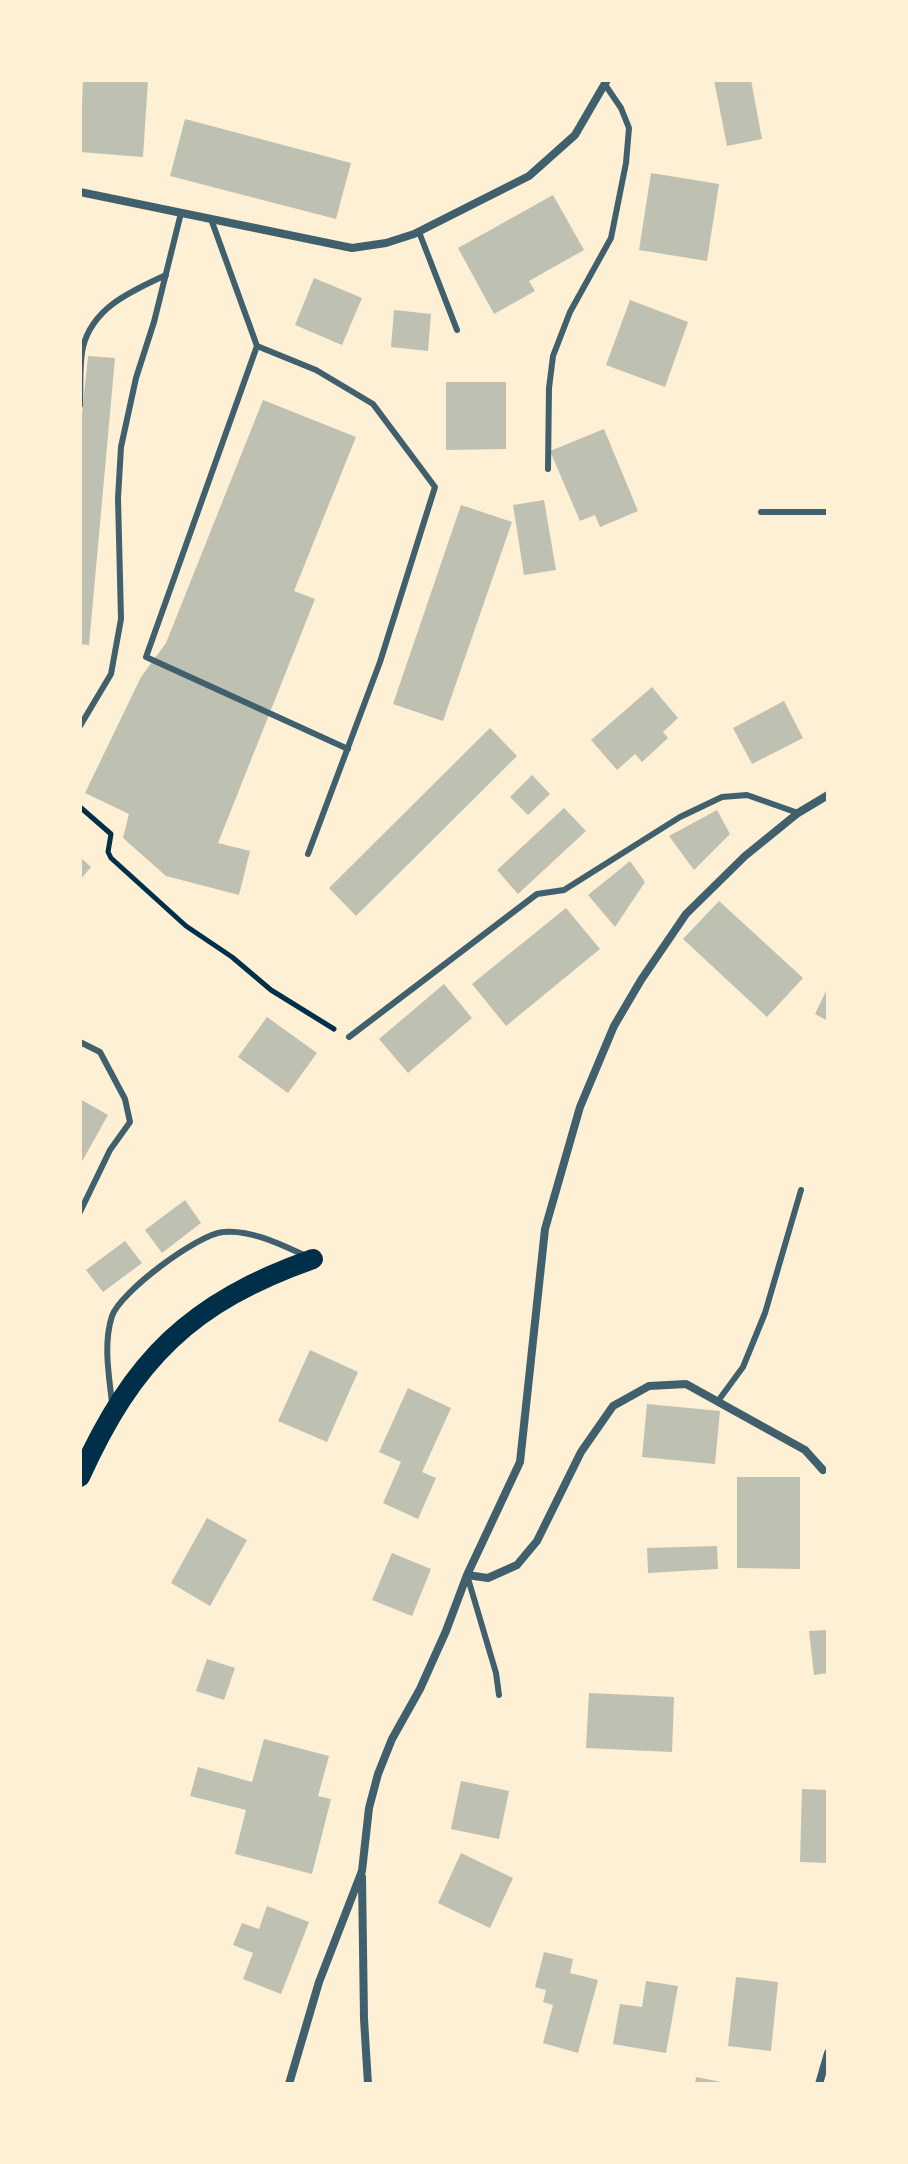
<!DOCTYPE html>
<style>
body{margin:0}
#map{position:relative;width:908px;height:2164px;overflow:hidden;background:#fdf0d5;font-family:"Exo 2",sans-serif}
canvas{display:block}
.frame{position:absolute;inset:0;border:82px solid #fdf0d5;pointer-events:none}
</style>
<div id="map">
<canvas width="908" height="2164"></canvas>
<div class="frame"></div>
</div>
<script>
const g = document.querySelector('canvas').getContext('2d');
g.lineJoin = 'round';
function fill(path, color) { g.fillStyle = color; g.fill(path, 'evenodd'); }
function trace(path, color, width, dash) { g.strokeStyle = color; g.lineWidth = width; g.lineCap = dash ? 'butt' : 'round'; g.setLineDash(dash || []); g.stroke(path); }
fill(new Path2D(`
 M83,80h65l-5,77 -63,-5z
 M714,80h37l11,59 -35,7z
 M185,119l166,44 -15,56 -166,-43z
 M651,173l68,11 -12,77 -68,-11z
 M553,195l31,55 -55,31 6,10 -41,23 -36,-66z
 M314,278l48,20 -20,47 -47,-20z
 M630,300l58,22 -23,65 -59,-22z
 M394,310l37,4 -3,37 -37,-4z
 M88,356l27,2 -26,287 -9,-1v-229h2z
 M446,382h60v67l-60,1z
 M263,400l93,37 -62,154 21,8 -97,244 32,8 -11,44 -73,-19 -43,-38 6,-24 -44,-21 56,-116 25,-34z
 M604,429l34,82 -38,16 -5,-12 -15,6 -30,-70z
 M544,500l12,70 -32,5 -11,-70z
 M461,505l51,17 -69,199 -50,-17z
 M652,687l26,31 -15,14 5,6 -26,24 -7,-8 -18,16 -26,-30z
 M784,701l19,37 -51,26 -19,-36z
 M490,728l27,28 -161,160 -27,-28z
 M532,775l18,19 -22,21 -18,-18z
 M564,808l22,23 -68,63 -21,-24z
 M717,810l13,24 -36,36 -25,-34z
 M80,857l11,10 -11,13z
 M630,861l15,21 -30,45 -27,-32z
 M719,901l84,77 -36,39 -84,-78z
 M566,908l34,41 -94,77 -34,-42z
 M444,984l28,34 -64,55 -29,-34z
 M828,987v34l-13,-7z
 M267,1017l50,36 -29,40 -50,-36z
 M80,1099l28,16 -28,50z
 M185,1200l16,23 -39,30 -17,-23z
 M125,1241l17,22 -39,29 -17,-22z
 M310,1350l48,22 -31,70 -49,-21z
 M408,1388l43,20 -29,64 14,6 -18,41 -35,-16 18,-41 -22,-10z
 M647,1404l73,7 -5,53 -73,-7z
 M737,1477h63v92l-63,-1z
 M207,1518l40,22 -37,66 -39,-23z
 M717,1546l1,23 -70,4 -1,-25z
 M392,1553l39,16 -19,47 -40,-16z
 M828,1630v43l-14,2 -5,-44z
 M207,1659l28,9 -11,32 -28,-9z
 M589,1693l85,4 -2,55 -86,-4z
 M264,1739l65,17 -11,40 13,3 -19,75 -77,-20 11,-44 -56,-14 8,-29 54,15z
 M461,1781l48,10 -10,48 -48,-10z
 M802,1789l26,1v73l-28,-1z
 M461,1853l52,25 -23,50 -52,-25z
 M267,1906l42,16 -28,72 -38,-15 10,-26 -20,-8 9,-22 17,6z
 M544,1952l29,7 -3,14 28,7 -20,73 -35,-10 10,-38 -10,-3 3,-12 -11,-3z
 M736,1977l42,5 -7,69 -43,-5z
 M646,1981l32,5 -12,67 -53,-9 7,-40 22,3z
 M696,2077l30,6v1h-31z`), '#bec0b2');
trace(new Path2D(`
 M80,807l31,27 -3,18 3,6 75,68 46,31 39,33 63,39`), '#003049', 5);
trace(new Path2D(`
 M211,219l46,127
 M419,232l38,98
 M80,405c1,-18 -1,-40 3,-58 10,-40 49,-56 83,-72
 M548,469l1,-81 4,-32 17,-44 41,-74 15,-75 3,-35 -8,-20 -15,-22
 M761,512h67
 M80,726l31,-52 10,-55 -3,-121 3,-51 15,-69 18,-56 27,-109
 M308,854l72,-192 55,-175 -62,-83 -57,-34 -59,-24 -111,311 202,92
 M349,1037l188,-143 27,-4 116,-73 42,-20 25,-2 51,18
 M80,1042l20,10 25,47 5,23 -20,28 -30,62
 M718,1401l25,-34 22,-54 36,-123
 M112,1403c-3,-28 -9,-59 0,-87 8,-24 86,-82 111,-84 27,-3 59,13 83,24
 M467,1575l29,98 3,22`), '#3f606c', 6);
trace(new Path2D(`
 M80,192l272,56 34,-5 28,-9 115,-58 46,-41 32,-55
 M467,1575l21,3 29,-13 20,-24 44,-89 32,-46 36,-20 37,-2 119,66 18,20
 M362,1877l2,142 4,65
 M289,2084l30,-102 43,-111 7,-63 9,-34 14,-35 28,-50 26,-58 21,-56 53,-113 25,-233 35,-122 34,-81 27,-46 45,-66 59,-58 53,-43 30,-18
 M819,2084l9,-31`), '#3f606c', 8);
trace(new Path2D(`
 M80,1477c53,-118 111,-175 233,-218`), '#003049', 20);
</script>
